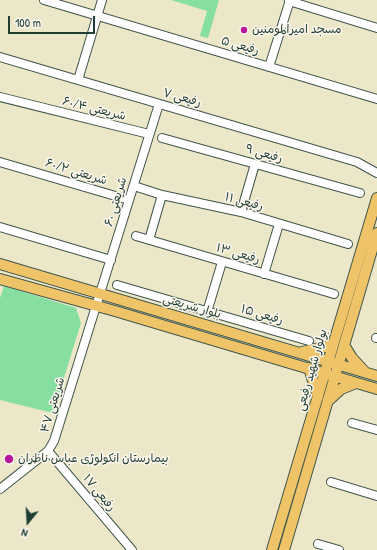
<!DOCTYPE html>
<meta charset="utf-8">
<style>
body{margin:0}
#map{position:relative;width:377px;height:550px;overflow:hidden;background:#ede7ca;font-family:"Patrick Hand",sans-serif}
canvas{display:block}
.north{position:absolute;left:8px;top:502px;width:40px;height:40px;-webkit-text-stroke:3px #fbf7ec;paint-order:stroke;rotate:198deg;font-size:11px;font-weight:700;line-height:16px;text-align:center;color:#1f3d34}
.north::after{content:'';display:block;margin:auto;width:14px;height:18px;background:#1f3d34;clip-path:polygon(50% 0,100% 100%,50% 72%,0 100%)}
.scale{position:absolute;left:8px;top:16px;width:87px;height:18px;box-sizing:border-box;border:2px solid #1f3d34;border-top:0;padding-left:5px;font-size:12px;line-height:14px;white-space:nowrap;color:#1f3d34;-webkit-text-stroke:3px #fbf7ec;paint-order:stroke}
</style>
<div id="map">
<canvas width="377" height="550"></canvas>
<div class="north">N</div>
<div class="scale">100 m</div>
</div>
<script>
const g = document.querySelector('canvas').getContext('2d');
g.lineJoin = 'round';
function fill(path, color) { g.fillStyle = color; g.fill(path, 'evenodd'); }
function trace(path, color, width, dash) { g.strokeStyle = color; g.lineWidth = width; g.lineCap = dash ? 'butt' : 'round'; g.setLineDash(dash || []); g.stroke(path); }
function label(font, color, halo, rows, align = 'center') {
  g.font = font + ' "Patrick Hand","Playpen Sans Arabic",sans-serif'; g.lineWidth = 3; g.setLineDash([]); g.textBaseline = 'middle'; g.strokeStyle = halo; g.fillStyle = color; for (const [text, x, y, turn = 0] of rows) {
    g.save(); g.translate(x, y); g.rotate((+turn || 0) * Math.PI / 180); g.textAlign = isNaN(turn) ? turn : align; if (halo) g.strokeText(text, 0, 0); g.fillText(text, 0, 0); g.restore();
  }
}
fill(new Path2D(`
 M171,0h48l-11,38 -8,-2 7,-25z
 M4,286l72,22 5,15 -28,90 -53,-13v-102z`), '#87dea1');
const minor = new Path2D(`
 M44,0l333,99
 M289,1l88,27
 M0,57l357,105 20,11
 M269,67l21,-67
 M78,80l24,-80
 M0,97l149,37
 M162,138l198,55
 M0,162l129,38
 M134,186l28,9 79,17 107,32
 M241,212l14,-48
 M0,227l111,33
 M136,236l198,58
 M149,240l13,-45
 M264,274l15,-50
 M117,285l192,56
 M207,312l15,-50
 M376,338h1
 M352,423l25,7
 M48,451l84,99
 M331,482l46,14
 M0,489l48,-38 6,-10 105,-337
 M318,544l21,6`);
const major = new Path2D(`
 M0,264l377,112
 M0,279l115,32 262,78
 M344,345l8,13 12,13
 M302,352l31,-7
 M309,368l9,29
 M329,400l12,-11 15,-6
 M272,550l105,-352
 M284,550l93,-317`);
trace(minor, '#3e564a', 10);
trace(major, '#3e564a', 12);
trace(minor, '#fff', 8);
trace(major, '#efc469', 10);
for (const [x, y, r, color] of [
 [244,30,4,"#b5179e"],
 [9,459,5,"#b5179e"]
]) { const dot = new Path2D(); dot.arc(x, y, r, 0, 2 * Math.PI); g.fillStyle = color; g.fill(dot); trace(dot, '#fbf7ec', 1.5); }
label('12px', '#1f3d34', '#fbf7ec', [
 ["مسجد امیرالمومنین",252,30],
 ["بیمارستان انکولوژی عباس ناظران",18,459]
], 'left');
label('12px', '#1f3d34', '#fbf7ec', [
 ["رفیعی ۵",240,46,16],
 ["رفیعی ۷",182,98,16],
 ["شریعتی ۶۰/۴",94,109,14],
 ["رفیعی ۹",264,154,16],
 ["شریعتی ۶۰/۲",76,172,17],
 ["شریعتی ۶۰",116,202,-73],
 ["رفیعی ۱۱",244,202,15],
 ["رفیعی ۱۳",238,254,16],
 ["بلوار شریعتی",192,307,16],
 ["رفیعی ۱۵",262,315,16],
 ["بولوار شهید رفیعی",312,370,-74],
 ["شریعتی ۴۷",53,405,-73],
 ["رفیعی ۱۷",99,493,50]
]);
</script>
